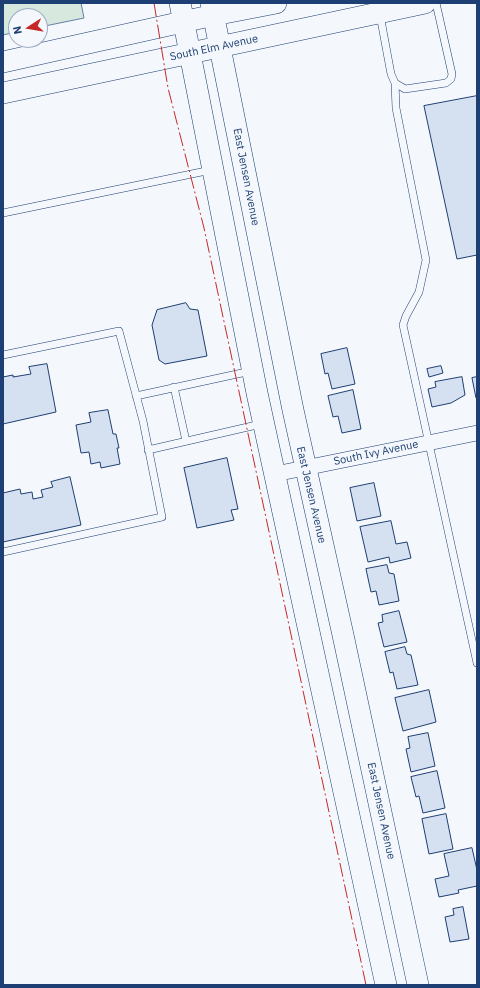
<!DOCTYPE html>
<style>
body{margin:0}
#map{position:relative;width:480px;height:988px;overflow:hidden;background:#f4f7fb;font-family:"IBM Plex Sans",sans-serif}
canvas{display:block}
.frame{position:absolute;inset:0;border:4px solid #1d3f73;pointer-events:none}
.north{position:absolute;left:8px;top:8px;width:40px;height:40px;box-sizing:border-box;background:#f4f7fb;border:1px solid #9eadc5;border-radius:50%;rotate:258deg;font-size:11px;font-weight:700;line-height:16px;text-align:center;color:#1d3f73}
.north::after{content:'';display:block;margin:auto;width:14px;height:18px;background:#c62828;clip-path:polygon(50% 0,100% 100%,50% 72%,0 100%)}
</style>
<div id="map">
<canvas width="480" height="988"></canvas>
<div class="frame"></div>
<div class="north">N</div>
</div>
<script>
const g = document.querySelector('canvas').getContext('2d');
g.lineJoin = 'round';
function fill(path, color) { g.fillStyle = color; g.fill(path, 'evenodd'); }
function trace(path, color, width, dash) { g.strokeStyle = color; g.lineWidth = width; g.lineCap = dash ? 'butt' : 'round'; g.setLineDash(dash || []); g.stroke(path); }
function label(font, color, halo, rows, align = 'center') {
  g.font = font + ' "IBM Plex Sans",sans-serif'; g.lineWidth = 3; g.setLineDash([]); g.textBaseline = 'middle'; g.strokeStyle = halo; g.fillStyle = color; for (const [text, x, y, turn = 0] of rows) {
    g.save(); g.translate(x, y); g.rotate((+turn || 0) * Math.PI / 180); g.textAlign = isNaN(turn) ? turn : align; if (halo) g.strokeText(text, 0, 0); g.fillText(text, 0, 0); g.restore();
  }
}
const green = new Path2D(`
 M3,3h78l3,15 -44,9v-11h-24v16l-13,3z`);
fill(green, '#d7e8df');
trace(green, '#687fa3', 1);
const building = new Path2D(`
 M477,96v159l-20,4 -33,-153z
 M186,303l4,6 8,1 9,46 -42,8 -6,-4 -7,-35 5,-15z
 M347,348l8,36 -23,5 -4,-16 -3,1 -4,-20z
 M47,364l9,48 -53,12v-47l10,-2v2l18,-3 -2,-7z
 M441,366l2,7 -14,4 -2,-8z
 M462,377l3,18 -14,8 -19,4 -4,-18 8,-2 -1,-5z
 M477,377v20l-1,1 -4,-20z
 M353,390l8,39 -19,4 -4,-17 -5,1 -5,-21z
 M108,410l5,24h3l3,14h-2l3,16 -19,4 -1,-6 -9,2 -2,-12 -8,1 -5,-28 15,-3 -2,-9z
 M227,458l11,51 -7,1 3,10 -37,8 -13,-60z
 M70,477l11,48 -78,17v-49l17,-4 1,5 11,-2 1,7 10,-2 -2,-7 12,-3 -2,-5z
 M374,483l7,33 -24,5 -7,-33z
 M391,521l5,23 11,-2 4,16 -21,5 -1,-6 -21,5 -8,-35z
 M387,565l2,8 5,1 5,27 -20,4 -3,-14 -5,1 -5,-23z
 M399,611l8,31 -23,5 -6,-24 5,-1 -1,-7z
 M405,647l2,7 4,1 7,30 -21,4 -4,-17 -3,1 -5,-21z
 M429,690l7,32 -33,9 -8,-33z
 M428,733l7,33 -24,6 -5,-23 4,-1 -2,-11z
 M437,771l8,37 -22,5 -4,-17 -3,1 -5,-20z
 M446,814l7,35 -24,5 -7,-35z
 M472,848l5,22v16l-19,4 1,3 -20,4 -4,-18 14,-3 -5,-22z
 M463,907l6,32 -19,3 -5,-25 9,-2 -1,-6z`);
fill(building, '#d5e0f0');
trace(building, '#1d3f73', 1);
const lane = new Path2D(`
 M380,15l11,59 4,9 10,6 41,-6 5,-4 1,-5 -16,-71
 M395,83l1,25 30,152 -7,32 -13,24 -3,9 74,338
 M3,213l208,-43
 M3,355l116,-24 24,90 19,96 -159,35
 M174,387l12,54
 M136,396l115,-25
 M148,450l113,-26`);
const street = new Path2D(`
 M275,474l202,-41`);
const secondary = new Path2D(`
 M180,3l77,390 129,592
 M211,3l82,407 50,225 75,350
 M3,62l211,-47 62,-12
 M3,93l422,-90`);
trace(lane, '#1d3f73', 8);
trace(street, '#1d3f73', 16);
trace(secondary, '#1d3f73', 22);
trace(lane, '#f4f7fb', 7);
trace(street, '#f4f7fb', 15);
trace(secondary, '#f4f7fb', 21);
trace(new Path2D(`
 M154,3l14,85 36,140 162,757`), '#c62828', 1, [14, 3, 2, 3]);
label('11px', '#1d3f73', '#f4f7fb', [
 ["South Elm Avenue",214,48,-12],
 ["East Jensen Avenue",246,177,79],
 ["South Ivy Avenue",376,453,-12],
 ["East Jensen Avenue",311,495,77],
 ["East Jensen Avenue",381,811,78]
]);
</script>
